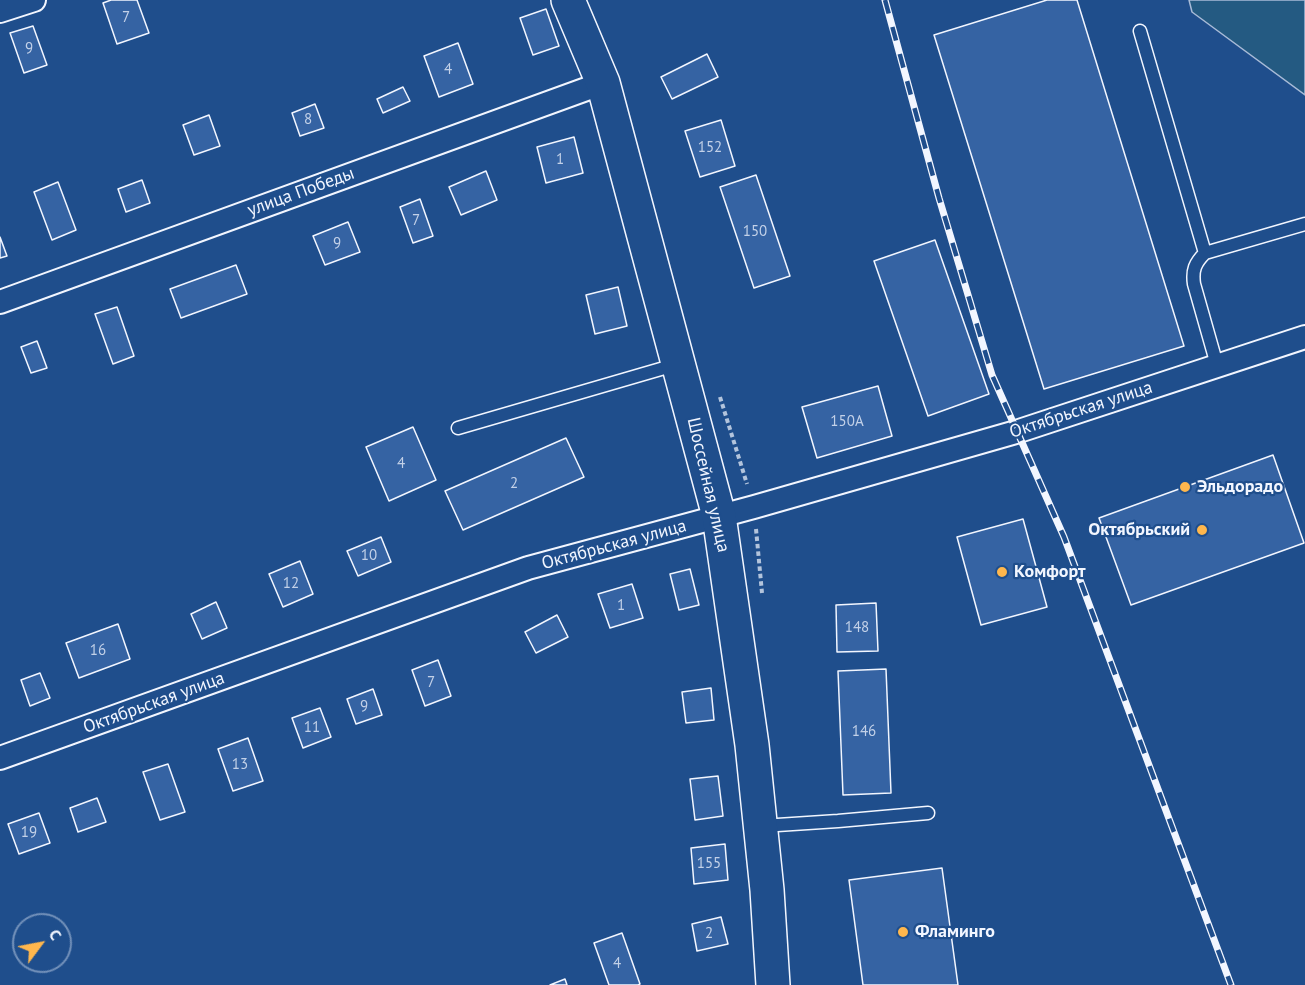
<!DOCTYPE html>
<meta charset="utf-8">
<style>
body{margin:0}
#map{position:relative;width:1305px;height:985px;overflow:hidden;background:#1f4e8c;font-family:"PT Sans",sans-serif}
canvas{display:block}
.north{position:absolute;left:12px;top:913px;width:60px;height:60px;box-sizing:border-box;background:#1f4e8c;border:2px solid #7391ba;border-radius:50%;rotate:58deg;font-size:16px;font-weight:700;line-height:24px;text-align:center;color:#f2f6ff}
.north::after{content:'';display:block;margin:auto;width:21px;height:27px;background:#ffb74d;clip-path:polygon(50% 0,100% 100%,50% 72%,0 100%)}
</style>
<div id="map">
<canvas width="1305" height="985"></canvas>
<div class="north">С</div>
</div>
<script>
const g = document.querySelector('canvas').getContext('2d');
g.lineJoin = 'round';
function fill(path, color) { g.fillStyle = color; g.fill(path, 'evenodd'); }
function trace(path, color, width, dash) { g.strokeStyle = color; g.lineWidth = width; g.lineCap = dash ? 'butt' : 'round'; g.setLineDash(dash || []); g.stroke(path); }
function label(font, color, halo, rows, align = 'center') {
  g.font = font + ' "PT Sans",sans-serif'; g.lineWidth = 4.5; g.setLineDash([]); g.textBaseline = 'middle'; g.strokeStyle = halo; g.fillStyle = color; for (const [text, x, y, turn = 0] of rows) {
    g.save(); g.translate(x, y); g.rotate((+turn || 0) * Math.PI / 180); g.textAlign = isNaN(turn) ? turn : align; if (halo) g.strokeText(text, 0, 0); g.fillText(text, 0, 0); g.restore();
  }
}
const green = new Path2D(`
 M1189,0h116v95l-113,-83z`);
fill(green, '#245a82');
trace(green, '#a8bbd7', 1.5);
const building = new Path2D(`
 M111,0h26l12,33 -32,11 -14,-41z
 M1047,0h30l107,346 -140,43 -110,-354z
 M546,9l13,37 -26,9 -13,-37z
 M33,26l14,39 -23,8 -14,-40z
 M458,43l15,41 -34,13 -15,-41z
 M707,54l11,23 -46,22 -11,-22z
 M403,87l7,14 -27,12 -6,-14z
 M315,104l9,24 -24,8 -8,-23z
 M209,115l11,31 -26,9 -11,-30z
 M721,120l14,46 -35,11 -15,-46z
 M574,137l9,36 -37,10 -9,-36z
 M486,171l11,29 -36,15 -12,-28z
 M756,175l34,101 -36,12 -34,-101z
 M142,180l8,23 -24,9 -8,-23z
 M58,182l18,48 -24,10 -18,-48z
 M420,199l13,37 -20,7 -13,-36z
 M348,222l12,30 -35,13 -12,-29z
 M0,237l7,19 -7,2z
 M935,240l54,154 -61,22 -54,-155z
 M236,265l11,29 -66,24 -11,-29z
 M618,287l9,39 -32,8 -9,-39z
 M117,307l17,49 -21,8 -18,-50z
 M37,341l10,27 -16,5 -10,-26z
 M878,386l14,50 -75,22 -15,-51z
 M413,427l23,53 -47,21 -23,-54z
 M566,438l18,39 -121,53 -18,-39z
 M1273,455l31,88 -173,62 -32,-87z
 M1023,519l24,88 -66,18 -24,-88z
 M381,537l10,25 -33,14 -11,-25z
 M300,561l13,33 -30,13 -14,-33z
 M690,569l9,36 -20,5 -9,-36z
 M632,584l11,34 -33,10 -12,-34z
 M216,602l11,26 -25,11 -11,-25z
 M876,603l2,48 -41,1 -1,-47z
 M557,615l11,22 -32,16 -11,-21z
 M118,624l12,35 -51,19 -13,-35z
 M438,660l13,36 -26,10 -13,-36z
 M886,669l5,124 -48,2 -5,-124z
 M40,673l10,25 -20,8 -9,-26z
 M711,688l3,32 -28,3 -4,-31z
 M373,689l9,26 -26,9 -9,-25z
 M320,708l11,29 -28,11 -11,-30z
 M248,738l15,43 -30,10 -15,-42z
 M168,764l17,48 -25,8 -17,-48z
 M718,776l5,40 -28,4 -5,-41z
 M97,798l9,24 -28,10 -8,-24z
 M39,813l11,30 -31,11 -11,-30z
 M725,844l3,36 -34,4 -3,-36z
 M942,868l16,117h-95l-14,-105z
 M721,917l7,27 -31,7 -5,-27z
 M622,933l18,51 -2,1h-29l-15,-42z
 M565,979l2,6h-17z`);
fill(building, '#3563a3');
trace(building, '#f2f6ff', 1.5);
const lane = new Path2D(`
 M1140,31l65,222
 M1217,365l-23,-81c-2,-14 1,-21 11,-31l100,-29
 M458,428l220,-64
 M762,826l76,-5 90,-8`);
const street = new Path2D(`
 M0,11l34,-11
 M0,302l603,-219
 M0,758l528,-190 226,-61 262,-75 289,-95`);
const secondary = new Path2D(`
 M568,0l35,83 116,433 33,229 15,145 6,95`);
trace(lane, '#f2f6ff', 15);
trace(street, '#f2f6ff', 26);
trace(secondary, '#f2f6ff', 36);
trace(new Path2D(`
 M720,397l27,87
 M756,529l6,64`), '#b3c4dc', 4, [4.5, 3]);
trace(lane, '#1f4e8c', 12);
trace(street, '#1f4e8c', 22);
trace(secondary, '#1f4e8c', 33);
const rail = new Path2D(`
 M885,0l54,198 53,177 72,162 167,448`);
trace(rail, '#f2f6ff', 7);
trace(rail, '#1f4e8c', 4.5, [14]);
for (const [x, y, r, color] of [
 [1185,487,6,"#ffb74d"],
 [1202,530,6,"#ffb74d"],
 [1002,572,6,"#ffb74d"],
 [903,932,6,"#ffb74d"]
]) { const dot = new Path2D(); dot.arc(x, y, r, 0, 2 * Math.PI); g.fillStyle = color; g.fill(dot); trace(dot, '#1f4e8c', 2); }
label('15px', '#c3d1e8', null, [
 ["7",126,18],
 ["9",29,49],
 ["4",448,70],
 ["8",308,120],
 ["152",710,148],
 ["1",560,160],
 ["7",416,221],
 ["150",755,232],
 ["9",337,244],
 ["150А",847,422],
 ["4",401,464],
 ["2",514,484],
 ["10",369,556],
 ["12",291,584],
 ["1",621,606],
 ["148",857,628],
 ["16",98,651],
 ["7",431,683],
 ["9",364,707],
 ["11",312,728],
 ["146",864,732],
 ["13",240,765],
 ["19",29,833],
 ["155",709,864],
 ["2",709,934],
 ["4",617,964]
]);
label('18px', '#f2f6ff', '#1f4e8c', [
 ["улица Победы",301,192,-20],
 ["Октябрьская улица",1081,410,-18],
 ["Шоссейная улица",708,485,77],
 ["Октябрьская улица",614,545,-15],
 ["Октябрьская улица",154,703,-20]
]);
label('bold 18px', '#f2f6ff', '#1f4e8c', [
 ["Эльдорадо",1197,487],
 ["Октябрьский",1190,530,"right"],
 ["Комфорт",1014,572],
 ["Фламинго",915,932]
], 'left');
</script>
